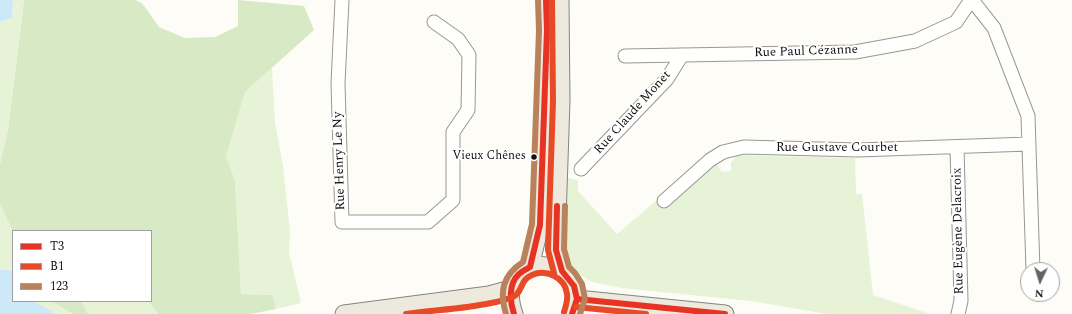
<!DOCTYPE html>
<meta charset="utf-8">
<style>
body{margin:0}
#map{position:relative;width:1072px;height:314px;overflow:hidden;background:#fdfcf7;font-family:Spectral,serif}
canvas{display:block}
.legend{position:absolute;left:12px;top:230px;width:140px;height:72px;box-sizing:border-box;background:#fff;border:1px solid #a0a0a0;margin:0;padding:5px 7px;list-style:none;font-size:12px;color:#111}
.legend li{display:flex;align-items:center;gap:8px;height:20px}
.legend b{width:20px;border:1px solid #a0a0a0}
.north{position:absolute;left:1020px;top:262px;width:40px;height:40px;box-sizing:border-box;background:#fff;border:1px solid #a0a0a0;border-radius:50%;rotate:184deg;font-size:11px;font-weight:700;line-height:16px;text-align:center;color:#111}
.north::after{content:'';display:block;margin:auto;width:14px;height:18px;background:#646362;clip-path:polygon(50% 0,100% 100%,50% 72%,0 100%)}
</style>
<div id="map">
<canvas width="1072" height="314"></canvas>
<ul class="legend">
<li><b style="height:5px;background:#e63323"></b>T3</li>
<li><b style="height:5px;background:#e84927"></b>B1</li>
<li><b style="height:5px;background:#b9825d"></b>123</li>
</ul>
<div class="north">N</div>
</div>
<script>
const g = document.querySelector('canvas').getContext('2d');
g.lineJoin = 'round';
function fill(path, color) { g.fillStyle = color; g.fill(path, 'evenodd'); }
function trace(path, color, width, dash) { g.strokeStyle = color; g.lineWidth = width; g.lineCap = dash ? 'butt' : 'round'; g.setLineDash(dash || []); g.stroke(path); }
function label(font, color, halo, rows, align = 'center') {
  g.font = font + ' Spectral,serif'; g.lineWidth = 4; g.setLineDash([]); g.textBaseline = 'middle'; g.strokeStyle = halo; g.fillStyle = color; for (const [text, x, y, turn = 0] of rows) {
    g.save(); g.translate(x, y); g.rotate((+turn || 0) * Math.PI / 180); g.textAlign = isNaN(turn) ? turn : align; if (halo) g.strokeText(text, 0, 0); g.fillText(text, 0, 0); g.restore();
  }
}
fill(new Path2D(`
 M13,0h11l-16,130 -8,34v-142l12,-4z
 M272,68l3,54 8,44 7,66 -1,20 12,51 -25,6 -3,-14 -32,-1 -6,-114 -9,-23 19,-65z
 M737,155l118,3 1,36h6l11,101 57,19h-103l-76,-13 -129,-13 -30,-6 -12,-7 -9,-9 -6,-11 3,-77 10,2v11l39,43 40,-34 7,9 52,-46 6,9 9,-1v-8z
 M0,204l13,28v39l-13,-2z
 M34,301h17l22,13h-17z
 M81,301h65l5,3 7,10h-70z`), '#e7f3d7');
fill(new Path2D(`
 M24,0h111l7,3 17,24 26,11 30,-1 23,-11v-26l66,6 10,24 -69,62 -19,65 9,23 6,114 32,1 3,14 -25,5h-93l-7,-10 -5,-3h5v-70h-138v1l-13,-28v-40l8,-34z
 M51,301h30l7,13h-15z`), '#d8eac5');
fill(new Path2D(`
 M0,0h13l-1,18 -12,4z
 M0,269l13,2v30h21l22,13h-56z`), '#cde8f7');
const minor = new Path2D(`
 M342,0l-4,83 4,139h86l25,-22v-68l15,-22 1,-55 -11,-16 -24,-17
 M972,0l22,28 34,88 5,154
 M625,56l230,-4 60,-11 41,-19 15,-22
 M957,147l4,154 -3,13
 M581,169l86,-90 15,-24
 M664,201l46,-41 13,-8 21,-5 114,3 171,-6`);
const major = new Path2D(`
 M560,0l1,101 -5,149 6,21
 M530,267l10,-42 7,-195 -1,-30
 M577,299l148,15
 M344,314l145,-19 22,-6
 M514,314c-24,-68 84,-61 58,0`);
trace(minor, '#979795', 15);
trace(major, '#858482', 19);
trace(minor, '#fffffe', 13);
trace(major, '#ede9dc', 17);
trace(new Path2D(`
 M557,206l-1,44 6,21 12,15 3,13 -5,15
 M577,299l148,15
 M514,314c-4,-12 -6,-30 5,-40 3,-3 8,-5 11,-7l10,-42 7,-195 -1,-30`), '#e63323', 6);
trace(new Path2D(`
 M552,0l1,101 -5,149 6,23
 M576,307l70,7
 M406,314c28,-4 57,-5 85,-11 6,-1 23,-5 26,-9 6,-7 4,-14 15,-19 14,-6 33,2 35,19 1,6 -1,12 -3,18`), '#e84927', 6);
trace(new Path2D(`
 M565,206l-1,43 5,18 6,6 7,11 3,15 -5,15
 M506,314c-7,-23 -3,-39 17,-52l9,-38 7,-194 -1,-30`), '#b9825d', 6);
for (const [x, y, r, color] of [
 [534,157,3.5,"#111"]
]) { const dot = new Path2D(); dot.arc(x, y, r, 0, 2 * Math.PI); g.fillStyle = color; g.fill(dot); trace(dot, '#fff', 1.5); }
label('12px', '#111', '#fff', [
 ["Vieux Chênes",526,157]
], 'right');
label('13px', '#111', '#fff', [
 ["Rue Paul Cézanne",806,52,-2],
 ["Rue Claude Monet",633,113,-48],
 ["Rue Gustave Courbet",837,148],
 ["Rue Henry Le Ny",340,161,-92],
 ["Rue Eugène Delacroix",959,231,-91]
]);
</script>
